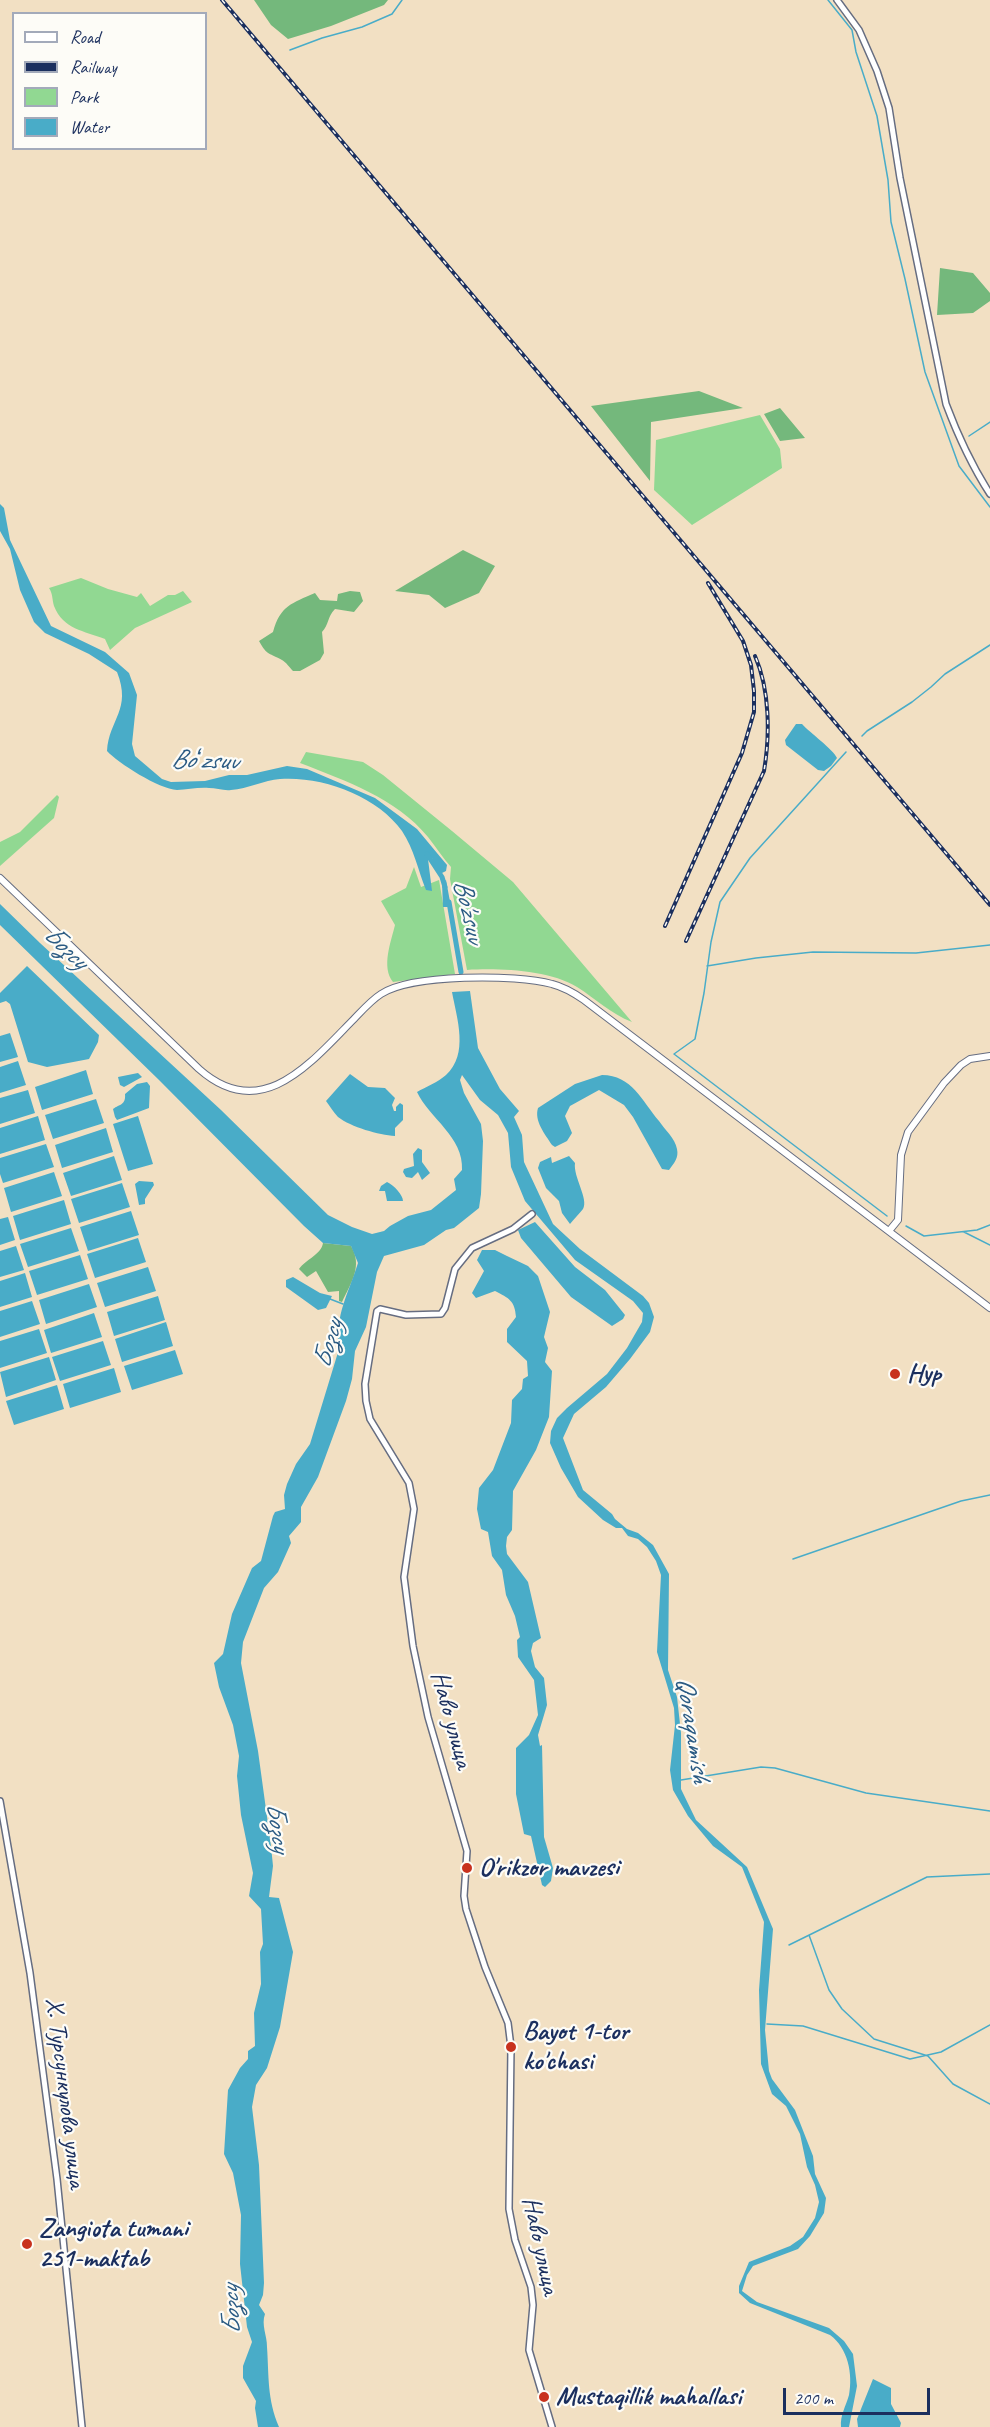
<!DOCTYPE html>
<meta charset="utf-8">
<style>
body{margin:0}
#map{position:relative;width:990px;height:2427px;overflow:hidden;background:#f2e0c3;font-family:Caveat,sans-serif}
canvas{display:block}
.legend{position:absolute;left:12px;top:12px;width:195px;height:138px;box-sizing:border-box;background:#fdfcf7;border:2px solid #a3aaba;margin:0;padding:8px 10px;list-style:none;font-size:18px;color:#1b2f5e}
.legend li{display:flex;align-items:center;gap:12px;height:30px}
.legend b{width:30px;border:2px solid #a3aaba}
.scale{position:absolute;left:783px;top:2388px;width:147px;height:27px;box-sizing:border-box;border:3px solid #1b2f5e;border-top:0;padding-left:8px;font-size:18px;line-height:21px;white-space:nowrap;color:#1b2f5e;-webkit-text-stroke:4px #fdfcf7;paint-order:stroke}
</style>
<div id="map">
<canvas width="990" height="2427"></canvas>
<ul class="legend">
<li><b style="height:8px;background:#fff"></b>Road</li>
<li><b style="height:8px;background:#1b2f5e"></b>Railway</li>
<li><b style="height:16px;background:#91d892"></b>Park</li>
<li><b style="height:16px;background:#49acc8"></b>Water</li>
</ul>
<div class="scale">200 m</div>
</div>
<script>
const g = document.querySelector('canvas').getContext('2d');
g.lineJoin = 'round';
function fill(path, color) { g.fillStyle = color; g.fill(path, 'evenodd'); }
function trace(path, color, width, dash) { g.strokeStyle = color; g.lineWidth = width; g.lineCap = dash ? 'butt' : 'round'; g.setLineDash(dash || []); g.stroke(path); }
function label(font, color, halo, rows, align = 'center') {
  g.font = font + ' Caveat,sans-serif'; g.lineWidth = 4.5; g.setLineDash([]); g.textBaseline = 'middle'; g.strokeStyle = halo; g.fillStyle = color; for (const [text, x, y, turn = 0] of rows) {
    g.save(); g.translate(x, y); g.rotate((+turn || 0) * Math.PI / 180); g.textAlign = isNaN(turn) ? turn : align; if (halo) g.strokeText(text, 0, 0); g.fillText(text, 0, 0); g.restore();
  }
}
fill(new Path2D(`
 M760,415l20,34 2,19 -90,57 -38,-35 2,-50z
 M81,578l27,11 29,8 4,-4 9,13 18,-11h7l8,-4 9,11 -57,26 -25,22 -5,-11c-21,-8 -42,-10 -51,-33 -2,-6 -1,-12 -5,-18z
 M306,752l57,10 20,13 69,56 61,51 119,140c-21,-8 -36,-23 -55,-35 -28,-17 -78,-19 -110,-17l-17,-91 1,-12c-8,-9 -15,-20 -23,-30 -32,-39 -82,-56 -128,-74z
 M57,795l2,2 -5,21 -54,48v-24l20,-10z
 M414,867l7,20 18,-7 16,94 -62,8c-12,-15 -2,-40 2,-57l-14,-24 25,-13z`), '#91d892');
fill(new Path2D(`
 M254,0h134l-4,5 -53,21 -43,13 -17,-14z
 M940,268l33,5 17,20v8l-17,12 -36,2z
 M699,391l44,17 -92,14 -1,59 -59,-75z
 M780,408l25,30 -25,3 -16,-27z
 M463,550l32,16 -16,27 -34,15 -16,-13 -34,-4z
 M350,591l10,1 3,9 -9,11 -19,-3c-8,8 -6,16 -13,23l2,21 -4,7 -20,11h-7c-3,-3 -7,-9 -11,-11 -12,-7 -15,-4 -23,-19l14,-9c7,-26 19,-29 42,-39l5,7 17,1 1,-7z
 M323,1243l28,3c12,20 0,37 -9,56l-3,-1v-10l-11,1 -12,-21 -9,6 -8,-8c7,-10 22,-14 24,-26z`), '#74b87c');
fill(new Path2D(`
 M0,504l4,4 6,32 41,86 54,26 24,21 8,22 -5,49 3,12 27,23 9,3 34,-1 24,-6h18l40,-9 20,3 68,29 42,31 30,36 -1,6 -6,3 -8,-16 -4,1 4,32 -6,-1c-8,-20 -12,-41 -24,-59 -25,-35 -79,-55 -122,-52 -16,1 -32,10 -49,11 -7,1 -15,-2 -22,-2 -11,-1 -22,2 -32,2 -18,-1 -59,-27 -70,-39 2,-32 25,-41 10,-79l-28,-18 -44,-21 -11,-11 -14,-32 -10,-41 -10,-18z
 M796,724h6c8,9 31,25 35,34l-6,8 -7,5 -6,-1 -32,-25 -1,-5z
 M446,880l5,27h-8l-1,-24z
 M0,904l40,39 181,167 107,105 24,12 20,7 12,-3 6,-5 18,-10 23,-6 25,-20 -2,-11 8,-9c2,-33 -33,-52 -45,-78 9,-5 21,-10 29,-17 23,-21 11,-56 6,-83l18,-1 8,57 22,41 19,22 -5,6 8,18 2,27 29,62 27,25 63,47 6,7 5,14 -4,15 -20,27 -24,28 -32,27 -11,24 20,52 29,24 3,5 12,10 11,4 15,12 16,29 -1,96 9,27 4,36v56l15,31 51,47 26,62 -8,101 4,41 3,8 23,31 18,46 2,18 11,24 -2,15 -14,23 -12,13 -45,17 -6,9 -5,16 15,11 72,26 15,13 9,13 4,32 -8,41h-8c-1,-12 5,-21 8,-32 4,-21 -1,-47 -19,-60l-80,-32 -11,-10v-7l10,-24 41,-16 13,-9 12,-19 4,-16 -4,-17 -8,-18 -7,-33 -14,-28 -14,-12 -11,-30 -2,-74 5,-68 -22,-55 -29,-21 -25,-30 -15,-26 -3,-20 5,-45 -1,-17 -17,-56 4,-77 -5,-14 -9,-14 -9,-8 -10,-3 -6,-8h-6l-13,-8 -25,-23 -17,-29 -11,-25 1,-12 6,-13 10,-10 40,-34 20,-26 15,-26 1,-9 -10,-12 -58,-41 -50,-59 -14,-34 -3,-34 -10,-18 -18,-15 -18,-25 -2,5 4,13 17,31 2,17 -2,53 -2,14 -25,20 -8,2 -22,15 -40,11 -7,16 -11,55 -11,24 -3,28 -6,22 -28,76 -17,30v15l-12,14 2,7 -13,29 -14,16 -21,54 -2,21 17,88 13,95 2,20 -4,31 10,1 14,54 -13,75 -13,41 -11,17 -4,22 7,58 5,118 -1,12 -4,10 6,9c-4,11 2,21 2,33 2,29 0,52 12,80h-21l-3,-19 1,-7 -13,-23v-12l9,-24 -5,-15 -7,-63 1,-49 -8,-42 -9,-19 4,-64 12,-22 8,-9v-8l7,-5 -1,-33 7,-29 -1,-32 3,-8 -2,-35 -12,-13 4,-23 -12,-58 -4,-39 2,-20 -6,-31 -14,-38 -5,-24 9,-9 9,-40 20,-46 9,-7 12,-45 2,-4 10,-3 -1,-14 3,-11 9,-20 14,-20 29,-95c-4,-35 9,-54 19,-86l-7,-17 -28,-3 -19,-17 -145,-146 -159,-155z
 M27,966l72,69 -1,7 -9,17 -42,8 -19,-5 -18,-58 -4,-3 -6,2v-10z
 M10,1033l8,24 -18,5v-26z
 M18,1061l8,24 -26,8v-26z
 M86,1070l7,24 -51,16 -7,-23z
 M138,1073l4,4 -18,10 -4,-2 -2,-8z
 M350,1074l18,13 17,1 10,10 -3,7 2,6h2v-4l4,-4 3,2v15l-8,8v8c-16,-1 -44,-9 -57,-19 -5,-5 -8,-11 -12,-16z
 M602,1075c30,0 40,26 57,46 6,9 16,17 18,28 2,9 -3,14 -8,21l-7,-1 -29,-52 -9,-12 -25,-15 -29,16 -5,10 7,17 -5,8 -12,6 -3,-2c-7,-11 -18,-24 -14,-37l37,-24z
 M147,1082l3,4 -1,22 -32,12 -2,-3 -2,-8c7,-5 13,-4 12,-15l12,-10z
 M28,1090l7,23 -35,11v-26z
 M96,1099l8,24 -51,16 -8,-24z
 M38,1116l7,24 -45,14v-26z
 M138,1116l15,48 -25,7 -15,-47z
 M106,1128l7,24 -51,16 -7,-23z
 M46,1144l8,23 -51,16 -3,-9v-16z
 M418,1148l4,2v12l8,11 -8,7 -4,-8 -6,6 -6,-1 -3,-5 1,-3 10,-3 -1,-12z
 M114,1156l8,24 -51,16 -8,-23z
 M569,1156l6,7c-2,14 14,36 8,46 -4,5 -9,10 -13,15l-8,-11 -3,-12 -13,-13 -8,-20 2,-6 11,-5 1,6z
 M54,1172l8,24 -51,16 -7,-24z
 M139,1181l14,1 1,3 -9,14v5l-6,1 -4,-21z
 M387,1182c7,3 16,13 16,19h-16l-2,-10h-6l2,-5z
 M122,1183l8,24 -51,16 -8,-24z
 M64,1200l7,24 -51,16 -7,-24z
 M131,1211l8,24 -51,16 -8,-24z
 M8,1217l7,23 -15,5v-26z
 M535,1222l40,45 30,23 20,25 -2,4 -11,7 -41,-29 -50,-59 -3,-8z
 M71,1228l8,23 -51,16 -8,-23z
 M138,1238l8,24 -51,16 -8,-24z
 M16,1246l8,24 -24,7v-26z
 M482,1250h13l12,6 21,10 10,10 12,36 -6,25 4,11 -3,14 7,9 -3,46 -13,33 -23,41 -1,39 -5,7 -1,9 1,8 21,28 13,56 -8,5 -2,8 4,16 9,11 3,27 -9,30 2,11 2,-1 2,92 9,31 -2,13 -6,6 -3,-2 -11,-49 -7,-2 -8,-40v-46l13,-13 9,-20 -4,-35 -16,-23 -1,-17 3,-3 -5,-21 -9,-21 -4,-25 -10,-14 -4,-24 -7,-3 -4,-20 2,-21 14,-18 18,-47 1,-23 10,-11 1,-10 5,-3 -1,-15 -20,-19v-13l9,-12c-1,-16 -7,-19 -21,-26l-19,7 -4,-5 12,-22 -7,-11z
 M80,1255l8,24 -51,16 -8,-24z
 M148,1267l8,24 -51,16 -8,-24z
 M25,1273l7,24 -32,10v-26z
 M293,1277l27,16 12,3 -6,12 -8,2 -32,-23v-7z
 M89,1284l8,23 -51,17 -7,-24z
 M158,1296l7,24 -51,16 -7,-24z
 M32,1301l8,23 -40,13v-26z
 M94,1313l8,24 -51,16 -7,-23z
 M166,1322l7,24 -51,16 -7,-23z
 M39,1329l8,24 -47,15v-27z
 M103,1341l8,24 -51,16 -8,-24z
 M175,1350l8,24 -51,16 -8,-24z
 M49,1357l7,23 -50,17 -6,-25z
 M114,1368l7,24 -51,16 -7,-24z
 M57,1385l7,24 -50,16 -8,-24z
 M873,2379l18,9v16l10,19 -1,4h-42l-1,-8z`), '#49acc8');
trace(new Path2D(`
 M828,0l24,30 4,22 21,64 11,64 3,42 14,57 20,93 34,94 31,41
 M290,50l32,-12 40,-11 30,-13 10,-14
 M969,436l21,-14
 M862,736l5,-5 45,-29 19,-15 14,-13 45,-29
 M846,752l-96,106 -30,44 -9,40 -7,51 -9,46 -21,15 213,162
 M707,966l49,-8 57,-6 103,1 74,-8
 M906,1226l18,10 53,-6 13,-5
 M964,1232l26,13
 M330,1299l13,5
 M793,1559l168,-58 29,-6
 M681,1780l80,-13 14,1 91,25 124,18
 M809,1935l20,55 13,19 32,30 54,17 25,28 37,20
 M789,1945l138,-68 63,-3
 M767,2024l36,2 107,33 31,-7 49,-27`), '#49acc8', 1.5);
trace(new Path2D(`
 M427,854l15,23 3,10
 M449,902l12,70`), '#49acc8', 5);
const tertiary = new Path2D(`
 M837,0l22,30 18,41 12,37 11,70 46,226c12,32 26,62 44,90
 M532,1214l-19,15 -41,19 -17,21 -10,39 -4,6 -35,1 -26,-6 -3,2 -12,73 1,17 4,18 39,64 5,26 -10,68 9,69 15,71 39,134 -3,45 2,13 19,58 23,56 3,24 -2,162 6,31 16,47 2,18 -4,45 23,77
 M0,1801l30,172 27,206 25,248`);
const secondary = new Path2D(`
 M0,878l199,191c61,54 109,-3 152,-47 9,-9 19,-21 30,-28 30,-20 135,-20 171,-10 12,3 22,9 32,16l406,308
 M889,1231l9,-11 3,-65 7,-23 36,-49 17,-18 9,-6 20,-3`);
trace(tertiary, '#666d81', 8);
trace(secondary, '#666d81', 8);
trace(tertiary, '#fff', 5);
trace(secondary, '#fff', 6);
const rail = new Path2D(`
 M222,0l768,905
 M665,926l77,-173 12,-41v-21l-3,-26 -8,-24 -35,-58
 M686,941l78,-170c6,-36 6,-81 -9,-115`);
trace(rail, '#1b2f5e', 4);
trace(rail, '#fdfcf7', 1.5, [4.5]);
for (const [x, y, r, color] of [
 [895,1374,6,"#c8321e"],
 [467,1868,6,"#c8321e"],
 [511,2047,6,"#c8321e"],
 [27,2244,6,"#c8321e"],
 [544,2397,6,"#c8321e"]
]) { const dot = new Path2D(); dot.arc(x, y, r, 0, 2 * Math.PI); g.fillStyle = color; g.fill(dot); trace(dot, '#fdfcf7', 2); }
label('bold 26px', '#1b2f5e', '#fdfcf7', [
 ["Нур",907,1374],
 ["O'rikzor mavzesi",479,1868],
 ["Bayot 1-tor",523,2032],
 ["ko'chasi",523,2062],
 ["Zangiota tumani",39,2229],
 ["251-maktab",39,2259],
 ["Mustaqillik mahallasi",556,2397]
], 'left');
label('26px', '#1b2f5e', '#fdfcf7', [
 ["Наво улица",451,1720,75],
 ["Х. Турсункулова улица",65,2093,83],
 ["Наво улица",540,2246,78]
]);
label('italic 27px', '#2b5b83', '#fdfcf7', [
 ["Boʻzsuv",204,761,2],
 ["Bo'zsuv",468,911,77],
 ["Бозсу",65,948,44],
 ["Бозсу",329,1344,-74],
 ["Qoraqamish",692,1730,81],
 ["Бозсу",277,1827,82],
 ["Бозсу",232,2310,-92]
]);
</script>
